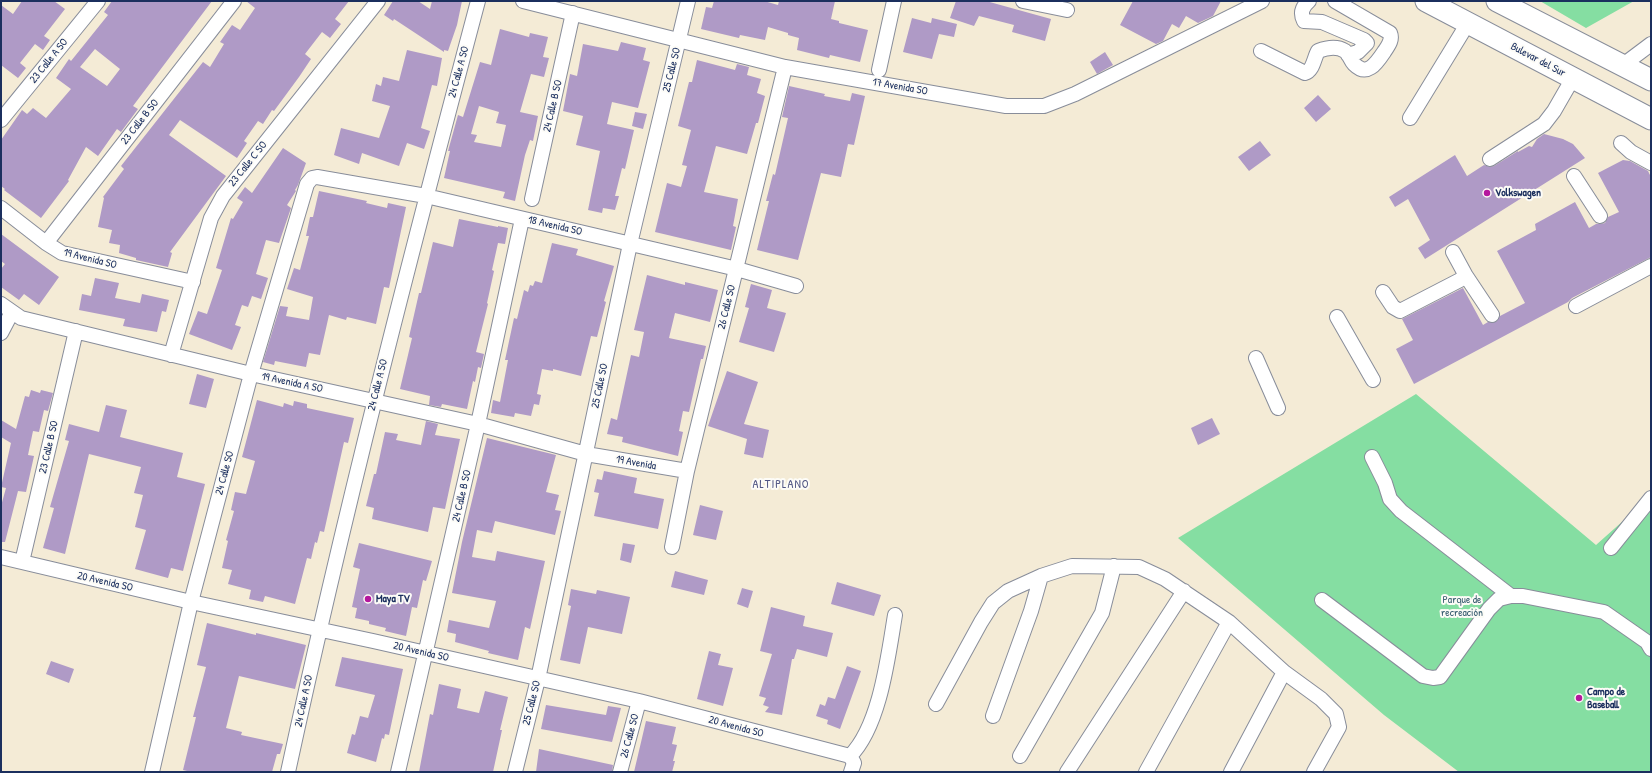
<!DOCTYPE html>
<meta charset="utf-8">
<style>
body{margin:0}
#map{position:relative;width:1652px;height:773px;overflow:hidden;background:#f4ebd6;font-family:"Patrick Hand",sans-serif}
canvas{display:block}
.frame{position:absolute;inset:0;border:2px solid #1b2f5e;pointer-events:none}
</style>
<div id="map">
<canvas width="1652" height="773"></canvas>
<div class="frame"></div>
</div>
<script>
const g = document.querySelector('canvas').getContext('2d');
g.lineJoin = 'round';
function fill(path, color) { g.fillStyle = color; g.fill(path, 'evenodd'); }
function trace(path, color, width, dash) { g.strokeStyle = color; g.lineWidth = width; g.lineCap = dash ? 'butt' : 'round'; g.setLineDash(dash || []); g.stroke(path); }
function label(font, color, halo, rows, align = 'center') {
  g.font = font + ' "Patrick Hand",sans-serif'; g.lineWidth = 4; g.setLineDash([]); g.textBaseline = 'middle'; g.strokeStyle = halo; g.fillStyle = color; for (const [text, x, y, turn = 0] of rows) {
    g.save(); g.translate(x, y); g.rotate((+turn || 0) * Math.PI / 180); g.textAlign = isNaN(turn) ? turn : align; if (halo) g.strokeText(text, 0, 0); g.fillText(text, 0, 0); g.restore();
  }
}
fill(new Path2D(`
 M1540,1h94l-48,27z
 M1416,394l180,151 55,-49v276h-192l-75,-57 -206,-177z`), '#85dea2');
fill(new Path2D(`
 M22,1h32l11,8 -21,27 6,4 -7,10 -8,-6 -15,19 6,5 -8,10 -17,-13v-60l12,9z
 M112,1h100l-79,105 5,3 -17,23 -4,-3 -19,27 -12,-9 -18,33 1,1 -28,37 -37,-28 1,-1 -4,-3v-46l21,-30 5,4 6,-6 13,10 25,-29 -15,-11 13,-19 2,2 37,-46 -4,-3zM95,49l25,20 -13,17 -27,-19z
 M246,1h103l-14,18 6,5 -11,14 -8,-6 -17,22 6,5 -12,18 -25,34 -2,-1 -9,14 -5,-3 -14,20 3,2 -10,15 -57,-38 -11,15 57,41 -56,76 2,1 -4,14 -32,-7v-2l-17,-5 1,-8 -11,-2 3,-13 -14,-3 6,-29 -1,-1 21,-28 -3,-3 82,-104 7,5 14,-23 -4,-2 12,-17 8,5 15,-22z
 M393,1h25l12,8 2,-8h30l-5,24 -9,26 -4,-1v2l-50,-33 -1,2 -9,-6z
 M714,1h50l14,4 1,-4h56l-4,18 8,2v2l29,7 -8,32 -30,-7 -1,3 -32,-8 2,-12 -11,-3v-2l-20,-6 -3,13 -25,-5 -1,3 -38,-9 5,-22 6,1z
 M956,1h30l65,18 -6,22 -33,-9 2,-7 -35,-9 -5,10 -24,-8z
 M1133,1h88l-8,15 -15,7 -12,-7 -7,12 -7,-4 -9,17 -7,3 -36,-19z
 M912,18l19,5 1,-5 25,6 -3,13 -15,-3 -7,25 -29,-7z
 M500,29l29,8 1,-4 18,4 -5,20 6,1 -5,19 -13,-3 -11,38 18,4 -5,25 -3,-1 -5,15 -10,46 -12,-3 2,-6 -61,-14 6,-27h-2l10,-36 5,2 17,-55 11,3zM479,106l20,6 -3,11 10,2 -5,22 -27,-5 3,-7 -6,-1z
 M621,42l25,6 -3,12 7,2 -12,46 -26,-6 -5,22 27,6 -9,39 -3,-1 -7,28h4l-4,14 -12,-2 -1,5 -14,-3 12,-59 -24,-6 7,-29 -20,-5 7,-37 7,2 6,-32 35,7z
 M407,50l35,8 -5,28 -5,-1 -11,43 9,3 -6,18 -17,-6 -8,23 -37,-13 -3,11 -25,-9 7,-27 38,10 11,-32 -18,-5 4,-17 5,2 2,-9 16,4z
 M1105,52l8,13 -16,9 -7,-12z
 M697,60l38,10 2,-6 12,3 -2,8 14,4 -4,14 8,3 -7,27h-2l-9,31 -31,-8 -12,46 34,7 -5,27 3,1 -5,23 -76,-18 12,-49 14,4 6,-21 -5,-1 9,-35 -13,-4 11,-44h3z
 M789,86l36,8 -1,2 26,5 2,-8 13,3 -11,49 -6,-1 -7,33 -20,-4 -23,87 -41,-10 12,-49h-3l7,-27 2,1 13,-57 -6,-1z
 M1318,95l13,14 -15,13 -12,-14z
 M635,112l12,2 -4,15 -11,-3z
 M1544,134l19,5 10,5 12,14 -160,101 -7,-11 12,-8 -22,-41 -13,8 -6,-10 66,-42 12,21 17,-11 6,2 4,-1 24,-15v1l11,-6 3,1 5,-8z
 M1260,141l11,14 -22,16 -11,-14z
 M283,148l23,15 -8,22 -3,5 1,1 -9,14 4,3 -12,35 -13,-3 -10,34 12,4 -7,21 -9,-3 -4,11 -6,-2 -7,20 6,2 -9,23 -43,-16 9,-23 9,3 15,-44 -6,-2 15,-50 2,1 10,-17 -6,-4 8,-11 7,6z
 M1623,160l7,1 18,10 3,6v80l-79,41 -4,4 -154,82 -18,-35 17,-9 -11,-21 61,-31 20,37 5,-3h8l4,-6 25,-13 -28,-52 39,-21 -1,-6 40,-22 14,26 7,-4h5l4,-1 3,-6 11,-5 -21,-39z
 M319,191l48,10 -1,2 21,5 1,-5 18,4 -17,81 -5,-1 -8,37 -29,-7 -1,3 -17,-5 -9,40 -11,-2 -3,14 -31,-6 -1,4 -11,-3 17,-56 8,1 -2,9 23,4 4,-23 -26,-8 7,-21 6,2 9,-34h-3l4,-19h3z
 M459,219l39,8v-1l10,2 -3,16 -7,-1 -6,27 2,1 -7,32 1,1 -12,48 8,2 -3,14 -3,-1 -3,15 -2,-1 -6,28 -25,-5 -1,3 -12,-2 1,-9 -30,-7 12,-51 -3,-1 10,-44h2l12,-51 20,5z
 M1,234l58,43 -20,28 -15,-11 -5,6 -18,-13v-18l4,-5 -4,-3z
 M552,243l26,6 -2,6 38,11 -10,35 2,1 -9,35 -6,-1 -10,40 -28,-7v2l-11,-2 -5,25 4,1 -2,10 -5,-1 -3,12 -16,-3 -1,4 -23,-4 2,-13 7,2 8,-42h-3l9,-42 3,1 7,-29 4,2 2,-7 3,1 2,-5 7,2z
 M647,275l38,10v-3l33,8 -8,32 -35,-9 -6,25 37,8 -3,13h-2l-12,53 -6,-1 -4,20 4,1 -5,24 -56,-14 1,-5 -16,-3 4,-16 6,2 14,-65 8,2 5,-25 -10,-2z
 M95,278l24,5 -4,15 25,5 2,-9 27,6 -3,12 -4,-1 -5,21 -34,-6 2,-7 -46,-9 3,-16 9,2z
 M751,284l21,6 -5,18 19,5 -12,39 -35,-10 10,-34 -4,-1z
 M727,371l31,11 -14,42 25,6 -6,28 -19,-4 3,-15 -39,-13z
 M197,374l17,5 -8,29 -17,-4z
 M31,390l9,3 1,-3 12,3 -5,18 -4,-1 -5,22 -6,-1 -5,24 6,1 -8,36 -8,-1 -13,51h-4v-36l5,-18 -5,-1 10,-44 -10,-6v-17l15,9 9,-33 4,1z
 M257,400l26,7 1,-4 9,3 1,-5 13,3v4l47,10 -6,25 -4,-1 -20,90 -4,-1 -3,12 -2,-1 -4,17 -4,-1 -12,46 -30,-8 -2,6 -14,-3 2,-9 -23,-6 4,-14 -10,-2 6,-27 -2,-1 8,-29 -3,-1 4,-18 11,2 9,-33 -13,-4z
 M106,405l21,5 -7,27 63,16 -6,24 28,7 -22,87 -12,-3 -3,10 -33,-9 11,-39 -11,-3 8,-32 -9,-2 7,-26 -52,-13 -24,100 -22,-6 11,-40 -4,-1 19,-66 -4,-1 4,-16 30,8z
 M1212,418l8,16 -22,11 -7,-17z
 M426,421l12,3 -3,11 25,4 -15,70 -12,-2 -5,25 -56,-13 2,-11 -8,-2 8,-32h2l9,-42 13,2 -2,6 25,5z
 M487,438l69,17 -10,37 13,3 -4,15 6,1 -6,24 -60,-14 -3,12 -15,-3 -5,27 23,4 2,-10 48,10 -15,68 -5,-2 -7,33 -30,-7 1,-2 -34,-9 1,-8 -9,-2 2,-12 40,8 7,-27 -44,-8 10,-51z
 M604,471l33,7 -3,15 30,6 -6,30 -64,-13 5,-23 -5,-1 3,-13 5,1z
 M700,505l23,6 -7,29 -23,-5z
 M359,543l73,18 -6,20 -3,-1 -6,28 -5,-1 -6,29 -21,-5 1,-3 -17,-4v-3l-14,-3 2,-10 -5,-1 8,-38 -7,-2z
 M623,543l12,2 -4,18 -11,-3z
 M675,571l33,9 -4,15 -33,-8z
 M837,582l44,13 -7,21 -43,-12z
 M742,588l11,3 -5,17 -11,-4z
 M571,589l25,5 1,-4 33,7 -8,37 -34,-7 -8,37 -20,-4 11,-54 -3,-1z
 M771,607l34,9 -2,10 30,7 -6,24 -30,-8 -3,10h-2l-10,56 -17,-3 4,-5 -6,-2 3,-7 -7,-2 13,-42 -12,-3z
 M207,623l49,12v-2l50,12 -11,44 -56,-13 -13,52 16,4 -1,3 42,9 -3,10h-3l-5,18h-81l-8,-2 13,-53h-3l13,-50 -9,-2z
 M709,651l12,3 -3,11 15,3 -10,38 -26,-7z
 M342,657l61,12 -14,66 -4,-1 -1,5 -2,-1 -6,24 -29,-9 5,-19 3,1 5,-19 8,2 7,-23 -40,-9z
 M51,661l23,8 -5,14 -23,-9z
 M847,666l14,5 -21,58 -13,-5 1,-4 -12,-4 4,-12 5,2 3,-9 7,2z
 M439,684l22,5 -4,19 22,5 6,-22 23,6 -8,33h2l-9,42h-74l11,-58 3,1z
 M546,705l60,10 2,-9 13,2 -9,34 -71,-13z
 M646,721l30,6 -4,17 5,1 -4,16h2l-3,11h-38z
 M539,749l74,16 -1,7h-76z`), '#af9ac6');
const minor = new Path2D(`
 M523,1l262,66 221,39h38l31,-12 187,-93
 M1023,1l44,9
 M1309,1c-7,6 -9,12 -5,20l18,1 42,18 3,3 -9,9 -10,3
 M1261,51l44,22c8,-2 9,-15 13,-22 8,-3 19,-5 27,0 5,4 5,9 9,13 13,13 22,0 30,-12 4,-6 9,-12 6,-19l-55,-32
 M1623,65l28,-21
 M879,70l15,-69
 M1410,118l58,-95
 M1,120l97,-119
 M1621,143l10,9 20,11
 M1490,159l54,-35 10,-13 19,-33
 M1574,176l26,40
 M532,199l41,-186
 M1,208l45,35 16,10 131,29
 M46,243l188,-242
 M1466,276l26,39
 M1383,292l10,15 7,4 60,-31 6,-4 -13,-24
 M1,304l20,14 230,56 227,50 108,30 101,17
 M1576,306l75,-40
 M1337,317l36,63
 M1,333l11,-21
 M171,355l40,-137 12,-22 155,-195
 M1256,358l22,50
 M1372,457l13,26 5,16 11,12 110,85
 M672,547l15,-76 98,-404
 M1611,548l40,-50
 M1,557l190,45 182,39 266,60 211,55 4,7 -3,9
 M22,562l54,-231
 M1322,600l101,76 10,2 7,-1 49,-68 10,-10 12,-3h12l81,16 43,30 4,7
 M936,704l45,-82 12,-19 15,-12 33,-15 31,-10 67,1 26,12 64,43 55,50 37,27 15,15 3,13 -25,45
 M993,716l38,-105 10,-35
 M850,756c30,-30 38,-99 45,-141
 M1020,756l82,-143 12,-47
 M152,772l39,-170 60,-228 56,-190 5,-6 5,-1 109,19 235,55 76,18 59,17
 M288,772c56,-259 122,-515 190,-771
 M398,772l80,-348 44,-205
 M515,772l23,-93 92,-435 58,-243
 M620,772l19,-71
 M1067,772l117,-181
 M1146,772l83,-150
 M1231,772l53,-100`);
const highway = new Path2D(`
 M1426,1l225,118
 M1497,1l154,79`);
trace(minor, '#888d9a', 16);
trace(highway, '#888d9a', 23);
trace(minor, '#fff', 14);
trace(highway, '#fff', 21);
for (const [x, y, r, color] of [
 [1487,193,4,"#b5179e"],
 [368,599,4,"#b5179e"],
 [1579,698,4,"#b5179e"]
]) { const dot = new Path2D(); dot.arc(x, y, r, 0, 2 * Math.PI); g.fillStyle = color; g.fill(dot); trace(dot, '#fdfcf7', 1.5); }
label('11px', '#1b2f5e', '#fdfcf7', [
 ["Bulevar del Sur",1538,60,28],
 ["23 Calle A SO",49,61,-51],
 ["25 Calle SO",672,70,-76],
 ["24 Calle A SO",459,72,-75],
 ["17 Avenida SO",900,87,10],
 ["24 Calle B SO",553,106,-77],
 ["23 Calle B SO",140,122,-52],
 ["23 Calle C SO",248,164,-51],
 ["18 Avenida SO",555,226,13],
 ["19 Avenida SO",90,259,14],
 ["26 Calle SO",727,307,-76],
 ["19 Avenida A SO",292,383,12],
 ["24 Calle A SO",378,385,-76],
 ["25 Calle SO",600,386,-78],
 ["23 Calle B SO",49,447,-77],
 ["19 Avenida",636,463,10],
 ["24 Calle SO",225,473,-75],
 ["24 Calle B SO",462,496,-77],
 ["20 Avenida SO",105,582,13],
 ["20 Avenida SO",421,652,13],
 ["24 Calle A SO",304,701,-78],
 ["25 Calle SO",532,703,-76],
 ["20 Avenida SO",736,727,15],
 ["26 Calle SO",630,736,-75]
]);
label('bold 11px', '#1b2f5e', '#fdfcf7', [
 ["Volkswagen",1495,193],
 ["Maya TV",376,599],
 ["Campo de",1587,692],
 ["Baseball",1587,705]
], 'left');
label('11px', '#365b6f', '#fdfcf7', [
 ["Parque de",1462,600],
 ["recreación",1462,613]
]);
g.letterSpacing = '1px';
label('12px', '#4f5482', '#fdfcf7', [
 ["ALTIPLANO",781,485]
]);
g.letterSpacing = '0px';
</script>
